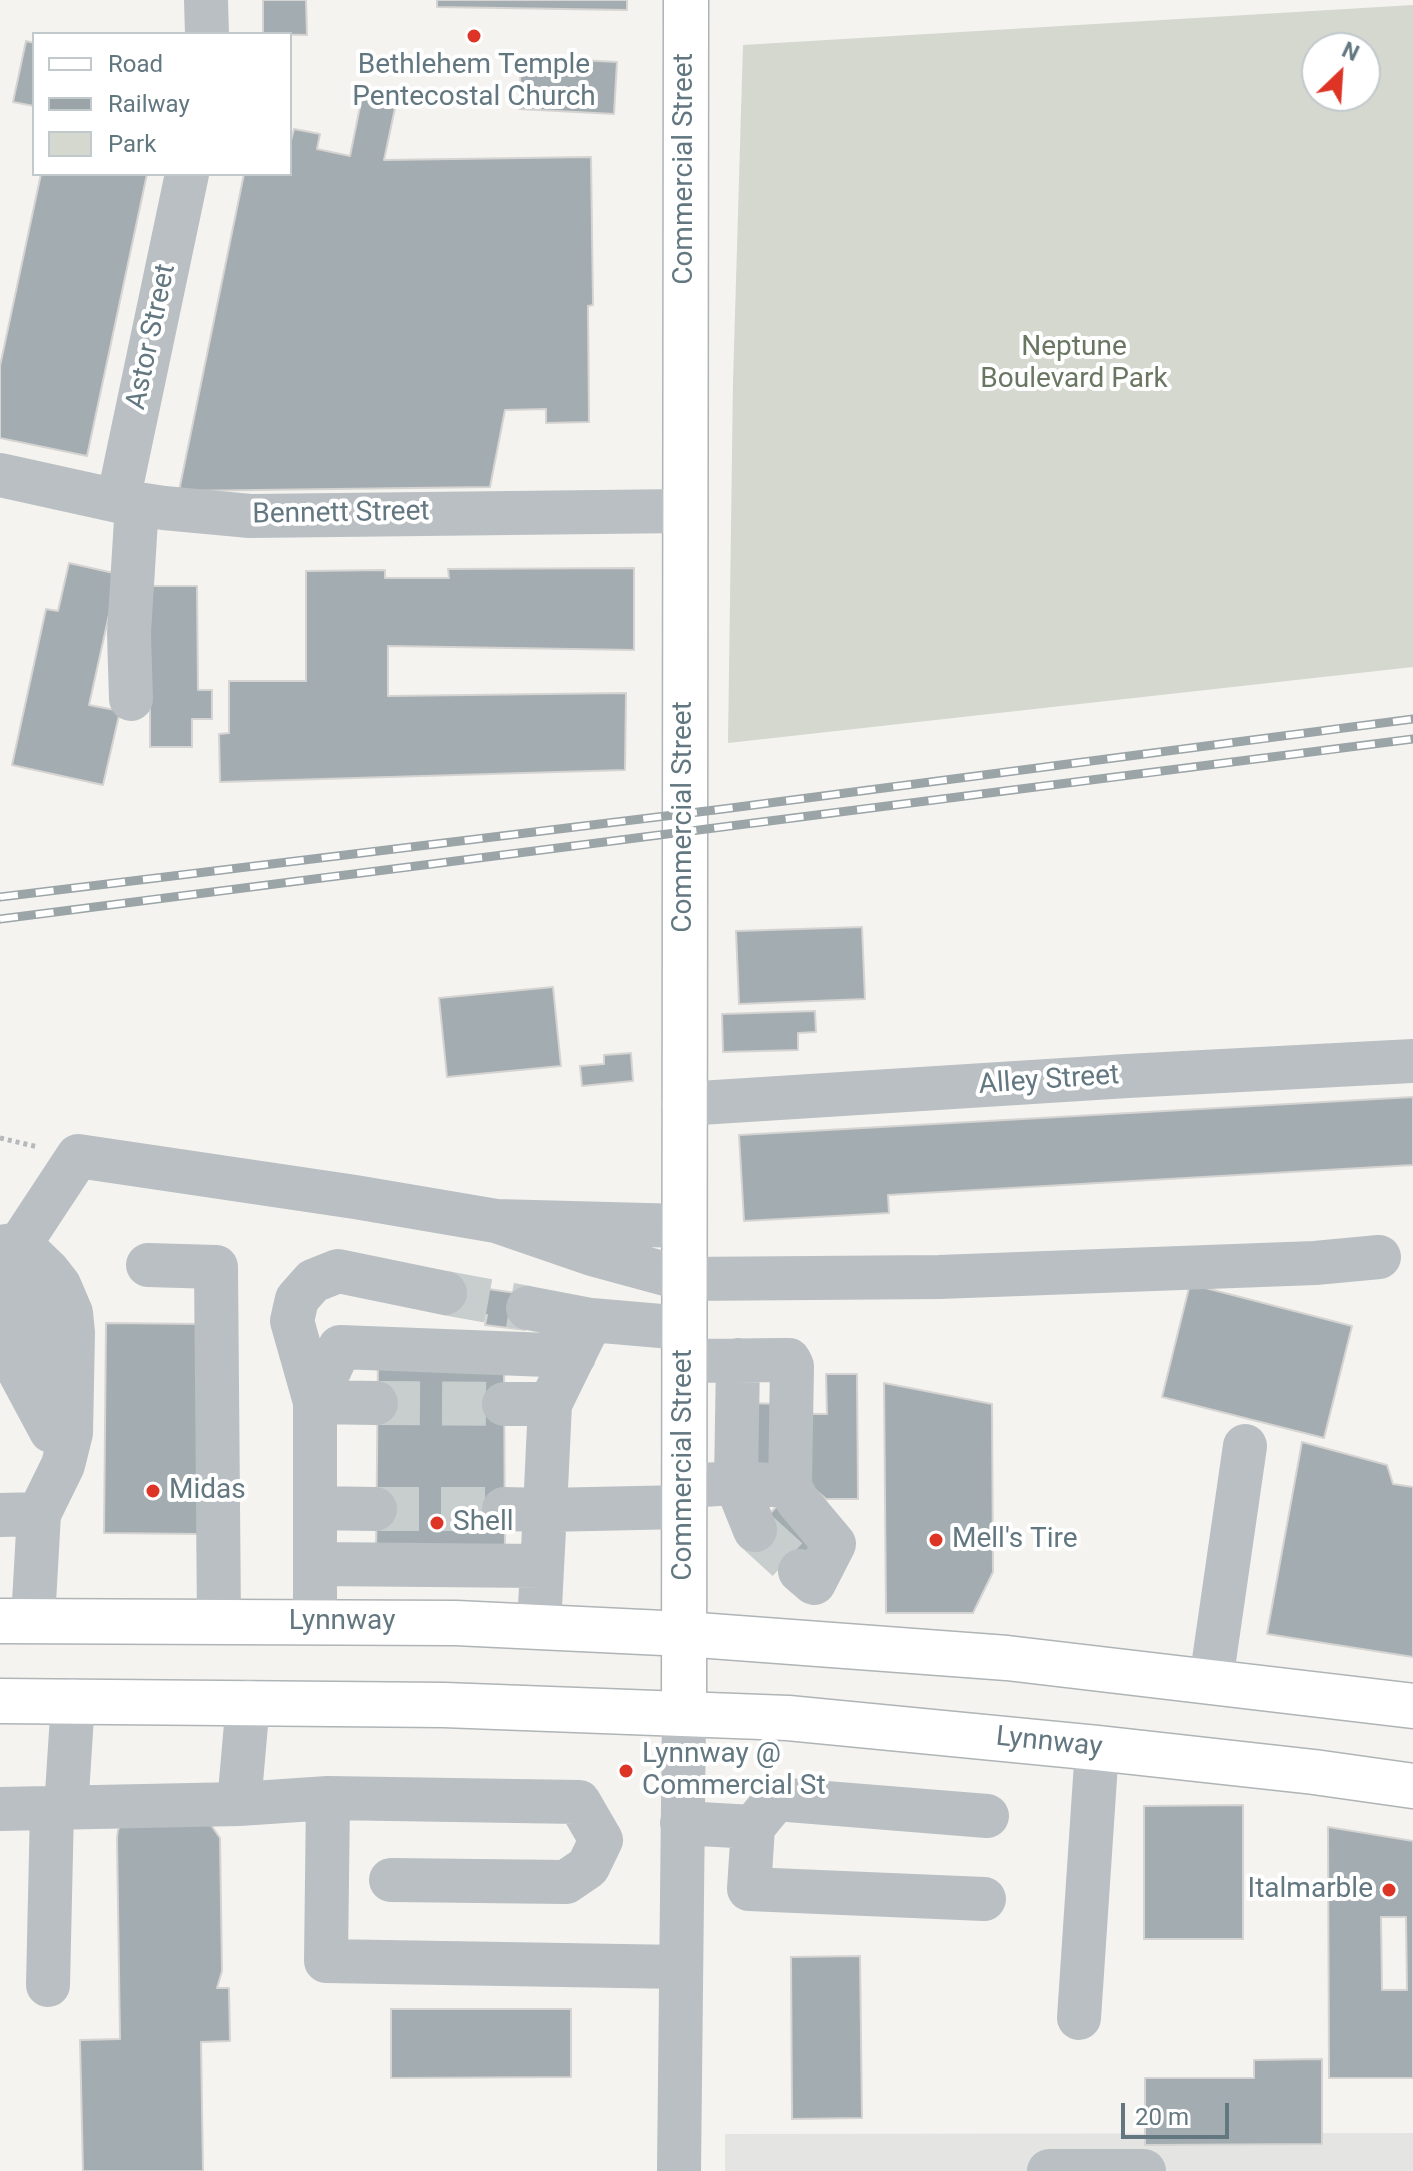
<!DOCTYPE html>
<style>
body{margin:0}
#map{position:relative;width:1413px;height:2171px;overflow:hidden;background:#f4f3ef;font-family:Roboto,sans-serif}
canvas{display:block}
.legend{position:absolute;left:32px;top:32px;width:260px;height:144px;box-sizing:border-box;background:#fff;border:2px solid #c1c9cc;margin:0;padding:10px 14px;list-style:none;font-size:24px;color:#637780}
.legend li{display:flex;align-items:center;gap:16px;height:40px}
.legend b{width:40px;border:2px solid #c1c9cc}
.north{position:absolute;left:1301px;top:32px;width:80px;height:80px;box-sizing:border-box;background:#fff;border:2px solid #c1c9cc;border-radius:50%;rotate:25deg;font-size:22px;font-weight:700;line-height:32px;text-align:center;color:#637780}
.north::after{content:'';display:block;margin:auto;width:28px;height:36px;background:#dd3426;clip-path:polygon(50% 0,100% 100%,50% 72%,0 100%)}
.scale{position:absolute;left:1121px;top:2103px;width:108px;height:36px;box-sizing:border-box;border:4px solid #637780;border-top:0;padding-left:10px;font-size:24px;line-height:28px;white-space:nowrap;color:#637780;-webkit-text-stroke:6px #fff;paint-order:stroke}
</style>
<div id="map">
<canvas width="1413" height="2171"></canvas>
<ul class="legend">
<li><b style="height:10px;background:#fff"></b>Road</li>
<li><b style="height:10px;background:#9ba4a7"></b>Railway</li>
<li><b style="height:22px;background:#d4d8cf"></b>Park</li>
</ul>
<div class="north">N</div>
<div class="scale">20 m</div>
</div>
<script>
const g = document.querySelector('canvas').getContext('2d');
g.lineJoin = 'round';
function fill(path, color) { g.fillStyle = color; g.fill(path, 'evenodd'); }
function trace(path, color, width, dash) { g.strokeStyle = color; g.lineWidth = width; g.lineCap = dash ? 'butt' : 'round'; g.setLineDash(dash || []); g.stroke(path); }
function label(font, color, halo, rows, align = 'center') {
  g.font = font + ' Roboto,sans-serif'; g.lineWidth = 8; g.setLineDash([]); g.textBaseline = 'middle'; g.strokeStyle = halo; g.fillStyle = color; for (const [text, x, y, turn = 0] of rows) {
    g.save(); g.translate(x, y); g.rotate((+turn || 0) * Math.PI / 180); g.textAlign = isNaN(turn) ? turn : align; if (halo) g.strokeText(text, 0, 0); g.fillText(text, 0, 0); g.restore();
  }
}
fill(new Path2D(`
 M1413,2133v38h-688v-37z`), '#e4e5e3');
fill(new Path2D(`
 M1413,5v662l-685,76 5,-361 10,-337zM1365,48v48h-48v-48z`), '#d4d8cf');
const building = new Path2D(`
 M263,0h43l1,35 -44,-1z
 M437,0h190v10l-190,-3z
 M26,41l8,2v63l-21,-4z
 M521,57l96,5 -3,52 -95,-5z
 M363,92l16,3 -2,9 18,4 -11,52 207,-3 2,148 -5,1 1,116 -43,1v-14l-41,1 -15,77 -311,4 65,-317h46v-30l4,-15 26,5 -3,15 33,7z
 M41,174h106l-60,282 -87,-18v-72z
 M69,563l49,11 -29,131 31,6 -17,74 -91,-20 34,-156 12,2z
 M634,568v82l-246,-4v50l238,-3 -1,77 -405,12 -1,-48 10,-1v-52h77v-110l79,-1v8h64l-1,-9z
 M150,586h47l1,104h14v29h-20v28h-42z
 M862,927l3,72 -126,5 -3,-73z
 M553,987l8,79 -114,11 -8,-79z
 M815,1011l1,21 -18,1v17l-75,2 -1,-38z
 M631,1053l2,28 -51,5 -2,-20 24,-2v-9z
 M1413,1097v68l-525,30 1,18 -145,8 -5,-86z
 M447,1283l83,12 -5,35 -40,-5 2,-10 -44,-6z
 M1190,1284l162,42 -28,112 -162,-41z
 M106,1323l97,1 -2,210 -97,-1z
 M378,1358l126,3 1,196h-129z
 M826,1374h31l1,125h-32l-30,-26v-59h31z
 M884,1383l108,21 1,168 -20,41h-87z
 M744,1403l40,1 -1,62h-40z
 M1302,1442l85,23 6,19 20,3v170l-146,-23z
 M777,1506l44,42 -29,30 -44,-41z
 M1243,1805v134h-99v-133z
 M123,1823l88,2 9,13 2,133 -5,17h12l1,53 -29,1 2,129h-120l-3,-131 40,-1 -3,-201 1,-8z
 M1328,1827l85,14v237h-84zM1381,1917h25l1,73h-25z
 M860,1956l2,162 -70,1 -1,-162z
 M391,2009h180v68l-180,1z
 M1322,2059v85l-177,1v-67h109v-18z`);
fill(building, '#a3acb0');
trace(building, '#d5d4d2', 2);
trace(new Path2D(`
 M445,1293l83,15
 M376,1403l128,1
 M375,1509h129
 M755,1530l45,41`), '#c8cece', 44, [44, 22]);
const major = new Path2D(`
 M684,1714l2,-1714`);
const highway = new Path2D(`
 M0,1621l456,2 228,11 323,24 406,48
 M0,1701l444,4 344,13 309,30 217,24 99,14`);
trace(major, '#adb3b6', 47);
trace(highway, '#afb4b6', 47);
trace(new Path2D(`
 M0,1138l38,9`), '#b6b9bb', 5, [4, 4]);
trace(new Path2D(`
 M206,0l1,34
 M0,475l118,26 46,7 86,8 435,-5
 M118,501l69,-327
 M131,699l-2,-66 8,-129
 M684,1104l443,-28 286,-15
 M496,1221l96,33 92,25 255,-2 376,-14 64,-6
 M20,1244l58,-88 277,41 141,24 188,5
 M0,1247l20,-3 28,27 11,14 12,28 2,20 -2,100 -8,32 -24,49 -6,106
 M148,1265l68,2 3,354
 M0,1282c16,14 47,54 52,74 3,13 1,27 1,39
 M16,1300l1,61 2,10 32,60
 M528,1308l63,12
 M738,1360l-2,123 19,47
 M315,1402l25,-55 234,9
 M315,1402l61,1
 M504,1404h46
 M684,1486l52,-3 54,3 2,-120 -3,-6h-4l-101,1
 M790,1486l7,14 37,44 -20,39 -14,-12
 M316,1508l59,1
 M504,1509l41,1 5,-106 41,-84 93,8
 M0,1515l39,-1
 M316,1564l226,2
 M315,1622v-220l-23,-81 5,-22 16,-18 25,-10 107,22
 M539,1626l6,-116 139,-3
 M1211,1681l34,-235
 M328,1798l-2,163 355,6
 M239,1804l9,-102
 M0,1809l239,-5 89,-6 251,4 22,38 -13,27 -22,15 -175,-2
 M66,1809l7,-108
 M682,1823l71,4
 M984,1899l-235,-10 4,-62 23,-28 211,17
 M48,1985l4,-176
 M1079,2018l18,-270
 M679,2171l5,-457
 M1049,2171h95`), '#b9bfc2', 44);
trace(major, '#fff', 44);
trace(highway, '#fff', 44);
const rail = new Path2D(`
 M0,897l723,-88 690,-90
 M0,919l1413,-180`);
trace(rail, '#9ba4a7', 9);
trace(rail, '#fff', 6, [18]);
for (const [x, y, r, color] of [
 [474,36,8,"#dd3426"],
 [153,1491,8,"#dd3426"],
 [437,1523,8,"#dd3426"],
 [936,1540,8,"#dd3426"],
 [626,1771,8,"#dd3426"],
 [1389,1890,8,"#dd3426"]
]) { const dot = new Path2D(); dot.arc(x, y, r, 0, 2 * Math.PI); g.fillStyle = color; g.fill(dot); trace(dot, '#fff', 3); }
label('28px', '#637780', '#fff', [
 ["Bethlehem Temple",474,66,"center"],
 ["Pentecostal Church",474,98,"center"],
 ["Midas",169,1491],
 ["Shell",453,1523],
 ["Mell's Tire",952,1540],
 ["Lynnway @",642,1755],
 ["Commercial St",642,1787],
 ["Italmarble",1373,1890,"right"]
], 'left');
label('28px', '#637780', '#fff', [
 ["Commercial Street",685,169,-90],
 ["Astor Street",152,337,-78],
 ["Bennett Street",341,514,-1],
 ["Commercial Street",684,817,-90],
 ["Alley Street",1049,1081,-4],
 ["Commercial Street",684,1465,-90],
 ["Lynnway",342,1622],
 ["Lynnway",1049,1743,6]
]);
label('28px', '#697762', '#fff', [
 ["Neptune",1074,348],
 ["Boulevard Park",1074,380]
]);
</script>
